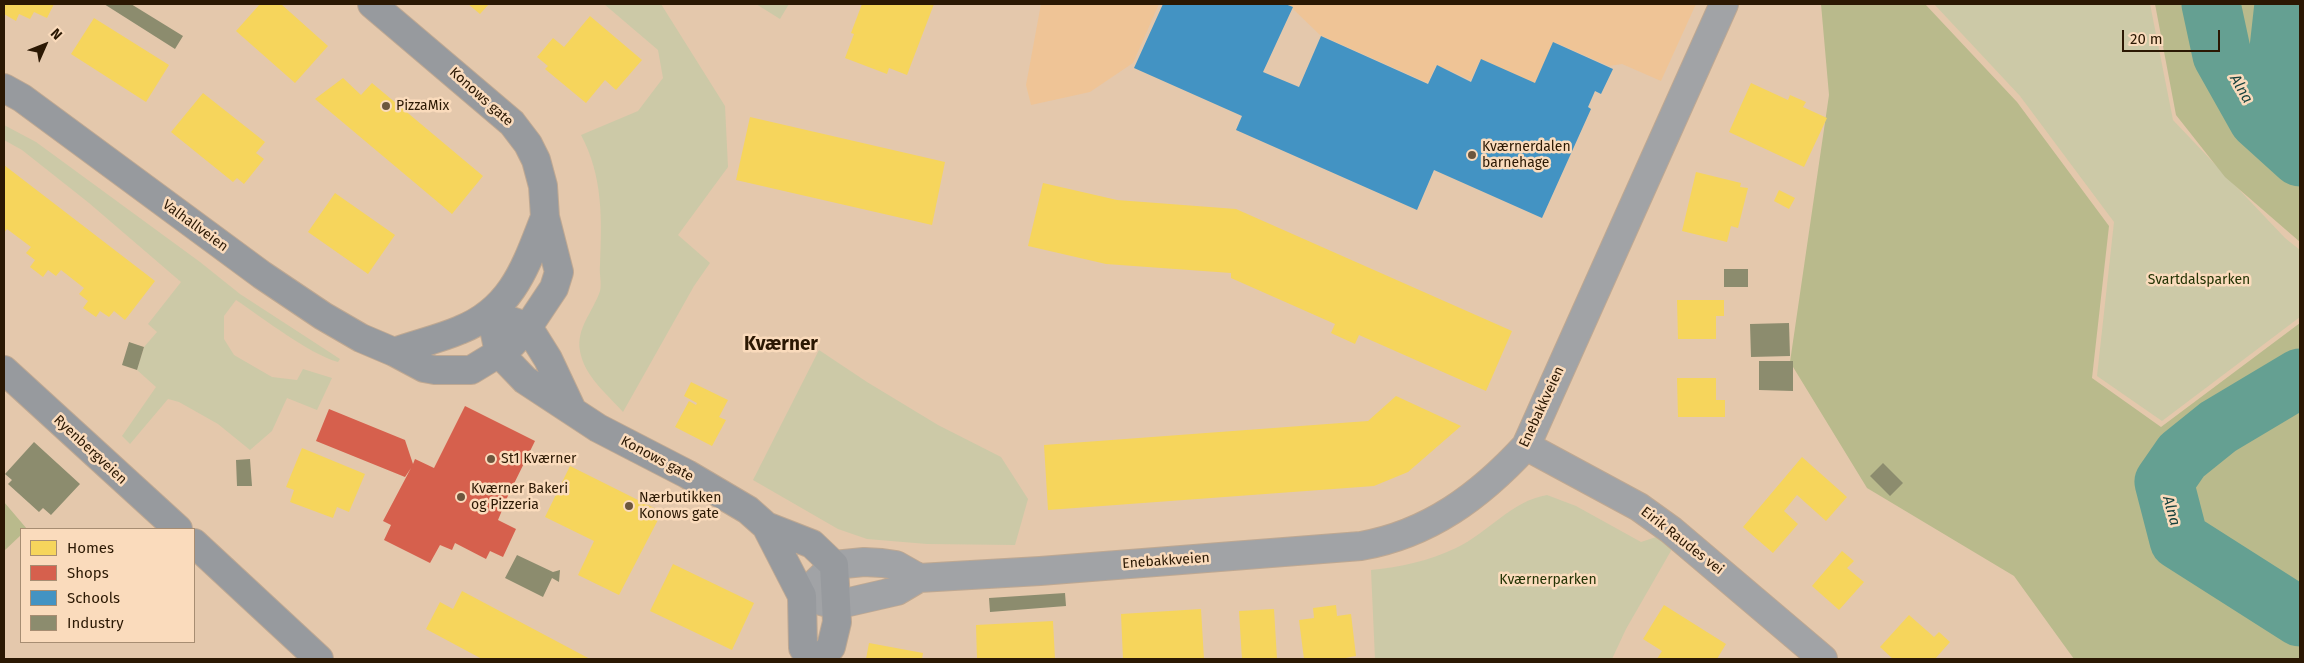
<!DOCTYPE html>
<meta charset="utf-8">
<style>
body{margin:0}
#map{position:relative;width:2304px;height:663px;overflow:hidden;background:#e4c8ac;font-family:"Fira Sans",sans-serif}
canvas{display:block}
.frame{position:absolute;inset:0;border:5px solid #2b1803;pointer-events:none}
.legend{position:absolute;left:20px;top:528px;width:175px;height:115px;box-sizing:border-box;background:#fadbbc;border:1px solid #a78d72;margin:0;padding:6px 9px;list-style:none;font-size:15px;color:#2b1803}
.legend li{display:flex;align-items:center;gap:10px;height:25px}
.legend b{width:25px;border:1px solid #a78d72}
.north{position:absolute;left:20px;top:20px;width:50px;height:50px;-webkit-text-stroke:4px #fadbbc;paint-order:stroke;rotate:46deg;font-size:14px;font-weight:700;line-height:20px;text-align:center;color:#2b1803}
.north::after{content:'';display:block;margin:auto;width:18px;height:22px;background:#2b1803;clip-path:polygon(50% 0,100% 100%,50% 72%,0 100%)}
.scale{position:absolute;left:2122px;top:30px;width:98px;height:22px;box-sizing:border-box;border:2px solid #2b1803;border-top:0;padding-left:6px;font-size:15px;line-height:18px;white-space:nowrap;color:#2b1803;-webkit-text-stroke:4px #fadbbc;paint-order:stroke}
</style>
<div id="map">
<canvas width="2304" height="663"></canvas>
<div class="frame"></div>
<ul class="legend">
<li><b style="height:14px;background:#f6d55c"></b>Homes</li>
<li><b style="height:14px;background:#d6604d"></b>Shops</li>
<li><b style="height:14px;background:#4393c3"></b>Schools</li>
<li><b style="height:14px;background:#8c8c6e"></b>Industry</li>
</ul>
<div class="north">N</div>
<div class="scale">20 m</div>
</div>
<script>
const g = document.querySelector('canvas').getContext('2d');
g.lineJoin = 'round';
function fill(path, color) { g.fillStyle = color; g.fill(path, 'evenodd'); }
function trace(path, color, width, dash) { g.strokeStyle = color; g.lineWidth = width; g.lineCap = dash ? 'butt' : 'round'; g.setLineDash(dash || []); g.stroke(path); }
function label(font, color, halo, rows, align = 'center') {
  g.font = font + ' "Fira Sans",sans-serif'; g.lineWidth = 5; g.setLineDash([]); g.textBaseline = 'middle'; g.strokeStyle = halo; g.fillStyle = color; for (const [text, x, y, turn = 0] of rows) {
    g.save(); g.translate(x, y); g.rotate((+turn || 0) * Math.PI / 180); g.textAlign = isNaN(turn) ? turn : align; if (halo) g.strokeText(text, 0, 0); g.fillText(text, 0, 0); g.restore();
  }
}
fill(new Path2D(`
 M1041,4h118l-26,59 -43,29 -59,13 -5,-20z
 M1283,4h413l-35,77 -39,-17 -13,2 -55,-24 -19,42 -55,-24 -9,20 -35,-15 -8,18 -108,-48 -29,-28z`), '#efc496');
fill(new Path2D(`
 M604,4h57l64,102 3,61 -50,68 32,28 -16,23 -71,126c-15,-17 -39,-36 -43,-61 -4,-23 13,-39 20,-60 2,-7 -1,-18 0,-26 2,-46 3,-89 -19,-130l57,-24 25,-33 -5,-28z
 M723,4h66l-9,15 -24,-15z
 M1934,4h216l23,116 112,118 15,12v67l-138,104 -65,-45 17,-154 -94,-126z
 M4,125l32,17 164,120 40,32 100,65 -2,3c-29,-8 -75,-44 -102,-62l-12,16v23l10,16 38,22 25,3 6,-11 29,9 -15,32 -30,-12 -15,33 -22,19 -32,-26 -39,-22 -11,-3 -38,45 -8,-8 34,-49 -19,-17 7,-23 13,-15 -9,-8 33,-42 -92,-79 -67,-53 -18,-10z
 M819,350l48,32 71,43 63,32 27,42 -13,46 -88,-1 -60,-5 -29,-10 -85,-49z
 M1547,495l29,11 65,36 15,-5 16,12 -46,80 -14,30h-237l-4,-89c29,-3 58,-9 85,-22 32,-15 55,-47 91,-53z`), '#ccc9a7');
fill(new Path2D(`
 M1821,4h104l92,98 92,124 -17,152 69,49 139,-104v336h-226l-60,-83 -147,-88 -77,-126 39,-267z
 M2155,4h145v238l-75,-65 -49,-62z
 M4,502l23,27h-6v6l-17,16z`), '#b9ba8c');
fill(new Path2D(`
 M4,4h50l-7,14 -13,-6 -4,7 -11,-5 -3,7 -12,-7z
 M260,4h21l47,42 -33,37 -59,-52z
 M468,4h21l-9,10z
 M862,4h72l-27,71 -18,-7 -2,6 -42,-16 9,-24 -3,-1z
 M590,16l52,44 -26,30 -11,-10 -19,23 -41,-34 3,-3 -11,-9 16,-19 11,9z
 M94,18l75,47 -23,37 -75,-48z
 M343,78l18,17 11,-12 111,93 -31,38 -137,-115z
 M1751,83l37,17 2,-5 16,7 -3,5 24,11 -23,49 -75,-35z
 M203,93l62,49 -9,11 8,6 -20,25 -7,-6 -4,4 -62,-50z
 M750,117l195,45 -13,63 -196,-45z
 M4,165l151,116 -30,39 -11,-9 -5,6 -9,-6 -4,6 -13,-9 5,-7 -9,-7 5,-6 -23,-18 -5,6 -8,-6 -5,7 -13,-10 5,-7 -9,-7 5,-6 -24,-18 -3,4z
 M1696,172l45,11 -1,4 8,1 -10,40 -7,-2 -4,16 -45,-11z
 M1043,183l74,17 119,9 276,122 -26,60 -127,-56 -4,9 -24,-11 4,-9 -104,-46v-5l-125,-9 -78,-18z
 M1779,190l16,8 -6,11 -15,-8z
 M335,193l60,42 -27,39 -60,-42z
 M1677,300h47v16h-8v23h-38z
 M1677,378h39v22h9v17h-47z
 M691,382l37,18 -9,17 7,3 -14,26 -37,-19 14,-26 7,4 1,-2 -13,-7z
 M1396,396l65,30 -53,46 -34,14 -326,24 -4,-65 324,-24z
 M302,448l63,26 -16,38 -12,-5 -4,11 -43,-16 4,-12 -8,-3z
 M1802,457l45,40 -21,24 -29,-26 -13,16 14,13 -25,29 -30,-26z
 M570,466l92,46 -43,83 -41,-20 16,-34 -49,-24z
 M1842,551l12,10 -7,7 17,14 -25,28 -27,-24z
 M673,564l81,39 -22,47 -82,-39z
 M462,591l128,68h-108l-56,-30 14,-27 13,7z
 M1336,605l1,11 14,-2 5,42 -16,3h-36l-5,-39 15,-2 -1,-10z
 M1664,605l62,39 -9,15h-60l5,-8 -19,-12z
 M1201,609l3,50h-81l-2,-45z
 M1274,609l3,50h-35l-3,-48z
 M1909,615l25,22 5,-5 11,10 -15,17h-42l-13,-12z
 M1053,621l2,38h-78l-1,-34z
 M869,643l54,10 -1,6h-56z`), '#f6d55c');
fill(new Path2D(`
 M465,406l70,35 -33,67h1l-5,12 18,9 -13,28 -13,-6 -4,8 -31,-16 -3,7 -12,-5 -10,18 -46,-23 7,-15 -8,-4 28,-53 -6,9 -89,-36 13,-32 76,31 8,24 2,-5 19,9z`), '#d6604d');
fill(new Path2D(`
 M1163,4h122l8,3 -30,65 36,15 22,-51 107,48 9,-19 34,17 10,-23 54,24 18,-41 60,27 -12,25 -6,-3 -7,16 3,2 -49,109 -108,-48 -17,40 -181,-80 6,-14 -108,-48z`), '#4393c3');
fill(new Path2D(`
 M104,4h27l52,32 -8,13z
 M1724,269h24v18h-24z
 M1789,323l1,33 -39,1 -1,-33z
 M129,342l15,5 -7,23 -15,-5z
 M1759,361h34v30l-34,-1z
 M34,442l46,42 -29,31 -8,-7 -4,4 -31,-28 4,-4 -7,-6z
 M250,459l2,27h-15l-1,-26z
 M1883,463l20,20 -13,13 -20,-20z
 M517,555l36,17 7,-2 -1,12 -7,-4 -9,19 -38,-19z
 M1065,593l1,13 -76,6 -1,-14z`), '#8c8c6e');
trace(new Path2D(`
 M2211,4l11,51 36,64 42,38
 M2270,129l14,-125
 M2300,378l-82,49 -36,29 -18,26 15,58 121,77`), '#65a092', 59);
const street = new Path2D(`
 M1526,446l113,61 32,23 152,129
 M802,596l34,9 61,-14 22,-13 121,-7 321,-25c68,-12 119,-50 165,-100l198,-442
 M802,596l32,-31 30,-3 18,1 14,2 23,13`);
const secondary = new Path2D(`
 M4,88l18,10 240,177 61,41 38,22 33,14 30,16 11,2h36l28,-17 13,-9 16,-17 26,-39 5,-16 -14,-55 -2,-31 -7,-26 -8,-16 -16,-21 -140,-119
 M491,314l8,39 26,27 73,48 89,46 61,36 18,16 46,18 22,21 3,57 -6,25 -11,12
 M511,321l17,6 20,32 24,51
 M394,352c22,-8 45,-13 66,-22 53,-21 66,-65 85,-113
 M4,370l174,159
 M766,526l36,70 1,52 8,11
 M194,543l125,116`);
trace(street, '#bea892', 30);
trace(secondary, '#bea892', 30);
trace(street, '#a1a3a6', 28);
trace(secondary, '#979a9e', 28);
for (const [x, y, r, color] of [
 [386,106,5,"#6c563e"],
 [1472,155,5,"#6c563e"],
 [491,459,5,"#6c563e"],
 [461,497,5,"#6c563e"],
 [629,506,5,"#6c563e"]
]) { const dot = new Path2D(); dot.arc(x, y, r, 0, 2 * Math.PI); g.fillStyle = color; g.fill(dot); trace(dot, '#fadbbc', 2); }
label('14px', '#2b1803', '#fadbbc', [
 ["Konows gate",481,97,42],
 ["Valhallveien",195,226,36],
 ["Enebakkveien",1542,407,-65],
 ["Ryenbergveien",90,450,43],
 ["Konows gate",657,459,28],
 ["Eirik Raudes vei",1682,541,38],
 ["Enebakkveien",1166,561,-4]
]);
label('14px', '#2b1803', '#fadbbc', [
 ["PizzaMix",396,106],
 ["Kværnerdalen",1482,147],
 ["barnehage",1482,163],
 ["St1 Kværner",501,459],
 ["Kværner Bakeri",471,489],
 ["og Pizzeria",471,505],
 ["Nærbutikken",639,498],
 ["Konows gate",639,514]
], 'left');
label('14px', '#243405', '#fadbbc', [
 ["Svartdalsparken",2199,280],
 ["Kværnerparken",1548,580]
]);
label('italic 15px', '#16413d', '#fadbbc', [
 ["Alna",2241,89,60],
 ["Alna",2171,511,75]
]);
label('bold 19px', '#2b1803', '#fadbbc', [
 ["Kværner",781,345]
]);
</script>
